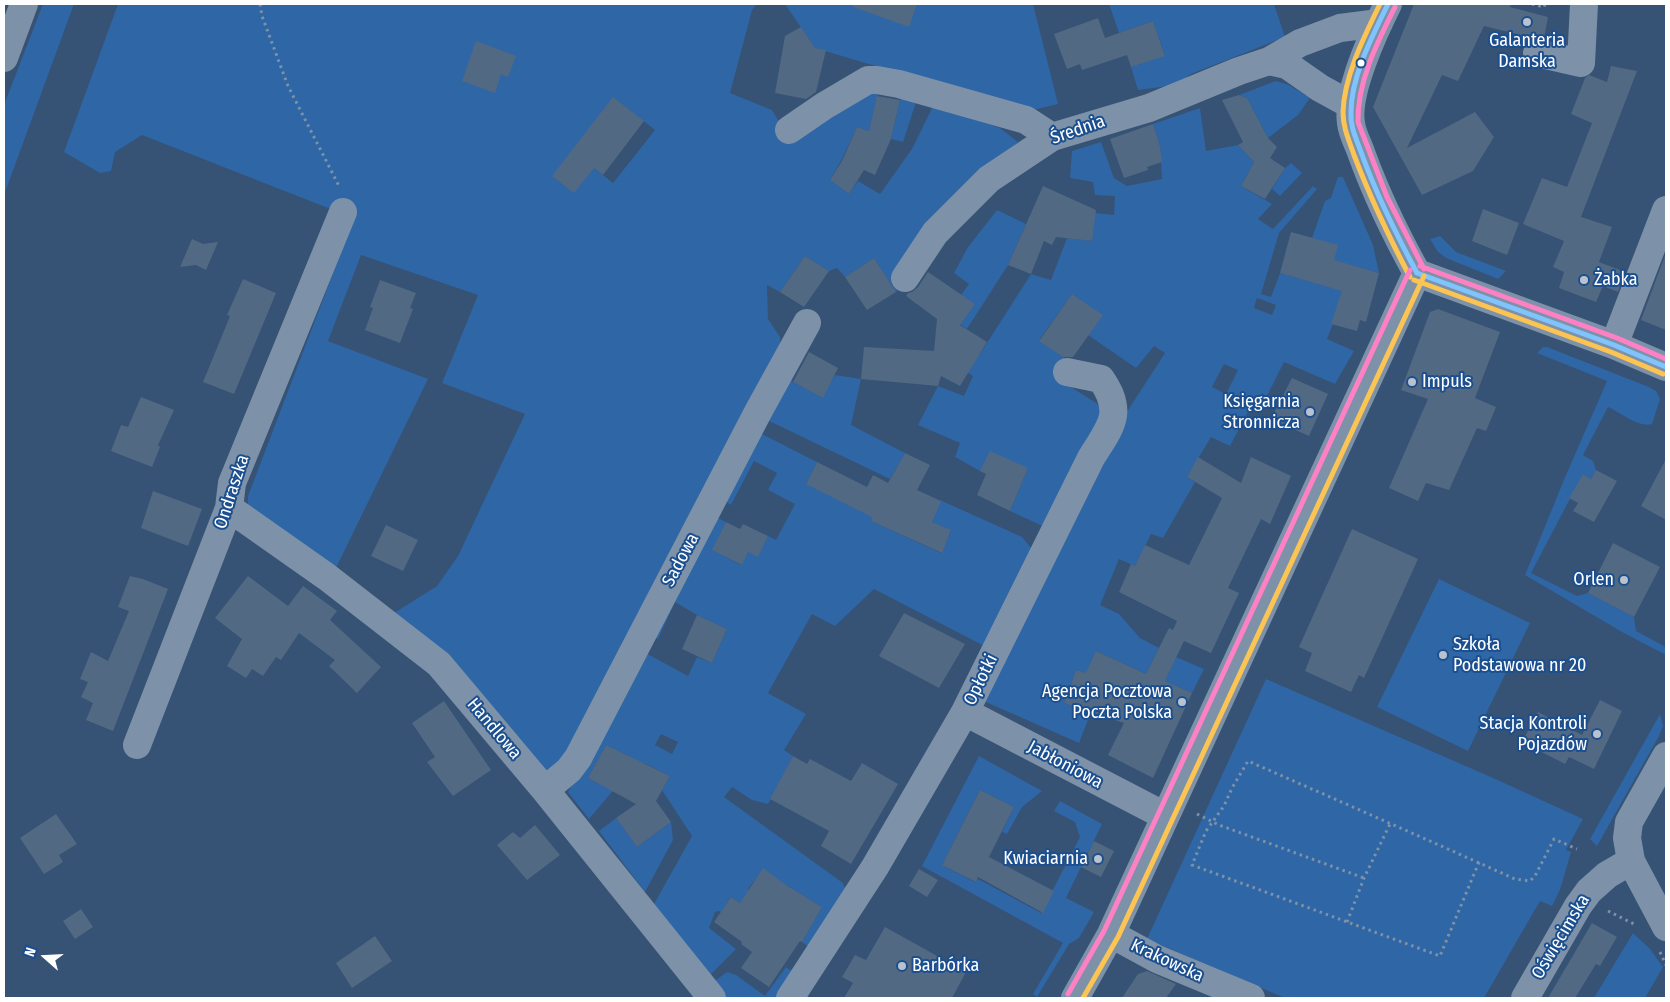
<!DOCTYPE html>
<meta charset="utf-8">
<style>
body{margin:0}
#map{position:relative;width:1670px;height:1002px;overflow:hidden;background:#365274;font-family:"Fira Sans Condensed",sans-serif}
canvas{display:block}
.frame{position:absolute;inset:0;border:5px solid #fff;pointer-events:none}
.north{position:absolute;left:20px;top:932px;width:50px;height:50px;-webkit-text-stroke:4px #1b4f8f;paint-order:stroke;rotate:289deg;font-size:14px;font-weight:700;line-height:20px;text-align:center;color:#fff}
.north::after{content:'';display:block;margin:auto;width:18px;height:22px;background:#fff;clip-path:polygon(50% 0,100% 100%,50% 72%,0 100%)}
</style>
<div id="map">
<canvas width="1670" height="1002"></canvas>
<div class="frame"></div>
<div class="north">N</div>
</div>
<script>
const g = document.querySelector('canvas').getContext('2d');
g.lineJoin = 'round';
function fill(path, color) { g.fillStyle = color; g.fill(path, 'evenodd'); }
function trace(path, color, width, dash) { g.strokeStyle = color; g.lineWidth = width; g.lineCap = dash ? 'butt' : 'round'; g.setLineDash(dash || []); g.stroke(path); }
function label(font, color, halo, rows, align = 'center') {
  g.font = font + ' "Fira Sans Condensed",sans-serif'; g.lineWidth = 4; g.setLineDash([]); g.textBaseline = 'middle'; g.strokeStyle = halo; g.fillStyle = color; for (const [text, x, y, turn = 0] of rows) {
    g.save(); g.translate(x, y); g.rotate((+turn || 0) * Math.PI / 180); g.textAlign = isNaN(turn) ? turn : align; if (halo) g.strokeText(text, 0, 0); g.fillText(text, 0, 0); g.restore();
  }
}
fill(new Path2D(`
 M43,4h31l-70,191v-90z
 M118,4h639l-5,6 -22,83 42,17 19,32 89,-56 -11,45 -12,-4 -15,32 -12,21 19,14 9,-13 22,13 32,-45 22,-45 66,24 18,14 -34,31 -65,71 -23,48 -22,-34 -29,19 -8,-9 -8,3 -24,-15 -25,36 -13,-7 1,34 12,18 1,13 -212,404 -18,18h-8l-152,-157 46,-29 21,-30 67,-142 -83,-31 36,-88 -117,-40 -33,86 100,38 -92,189 -88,-61v-11l105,-275 -20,-11 -191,-75 -27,17 -4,19 -11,2 -36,-21zM614,98l41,32 -42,53 -19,-15z
 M785,4h248l25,100 -21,5 -34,-5 -188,-56z
 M1109,4h165l11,33 -94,37 -15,11 -38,5 -7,-23 34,-12 -12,-34 -34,12z
 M1276,81l13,4 21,13 -12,17 -30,23 -21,-40 -8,-3z
 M902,91l16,5 -15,46 -12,-3z
 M1200,108l6,43 32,-6 16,17 -13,24 31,18 -14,15 15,10 40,-43 4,3 -38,44 -18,61 10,3 9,-24 46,13 -14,-48 13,-37 6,-3 7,-21h5l30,68 6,28 -32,-9 3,16 -23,59 27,12 -19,33 -51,-22 -25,50 -9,-4 -20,38 -19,-9 -24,40 8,5 -32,56 -12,-4 -16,32 -16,-7 -19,46 19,9 21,24 19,10 -13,26 -50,-23 7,28 -27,-9 -12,33 27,9 -12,31 -93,-41 37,-80 89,-187 53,-82 -11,-7 -18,22 -48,-33 14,-20 -30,-21 -33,46 31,22 -12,17 43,27 2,11 -54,112 -39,-18 18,-43 -48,3 -25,-14 5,-14 -42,-18 20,-39 26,10 9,-20 -20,-12 27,-10 51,-80 20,6 16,-42 24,3 3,-28 20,2 1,-19 -20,-1 -2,-13 -23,-4 2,-27 29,-9 13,36 13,8 35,-7 -2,-33 -7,-22zM1257,298l19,7 -4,10 -18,-7zM1224,364l14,6 -12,24 -14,-7z
 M1291,163l11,10 -22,23 -8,-7 13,-21z
 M997,210l29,14 -18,41 -41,64 -7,-5 1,-29 8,-11 -15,-11 14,-26z
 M1440,236l16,16 50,19 -8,8 -52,-21 -8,-6 -8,-13z
 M1543,347h4l102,40 7,4 4,8 -8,25c-14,4 -32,-12 -44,-17l-25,48 10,6 3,9 -5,9 -8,-5 -52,99 46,23 11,-3 46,24 2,14 30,16v8l-44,-23 -97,-57 41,-100 41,-94 -70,-28z
 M835,375l26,4 -10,46 54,28 -15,26 -125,-60 24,-39 33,17z
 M758,432l59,30 -11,22 75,15 -10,22 70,32 10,-22 -19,-9 8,-22 82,37 15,18 -47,94 -116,-60 -39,37 -23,-12 -44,79 38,21 -22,36 9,6 -25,48 -16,-4 -20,-13 -8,10 119,86 5,12 -37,54 -9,-7 20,-35 -36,-22 -28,-9 -10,13 13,11 -10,10 -20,-13 -10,15 -3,-1 -3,1 -6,16 27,21 -28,28 -54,-73 38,-68 -30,-46 8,-14 -26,-13 -10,20 -2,-25 -26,-13 -18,33 11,6 4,-5 14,7 -28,33 -21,-27 74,-141 46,25 9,-19 15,6 15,-34 -30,-14 -22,-13 -17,37 -7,-4 63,-119 12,6 -13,28 28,15 7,-13 10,4 10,-20 8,4 19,-36 -27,-14 9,-17 -23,-12 -23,44 -8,-5zM661,734l17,8 -6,12 -17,-9z
 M1439,579l91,44 -62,128 -91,-44z
 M1176,657l28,12 -12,24 -27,-12z
 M1266,679l225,98 92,42 -17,31 5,2 -11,38 -8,16 -12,-5 -56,97h-199l-138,-59z
 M1660,714l3,12 -4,10 -62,110 -7,-7z
 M979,756l63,35 -20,16 -15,27 -5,-2 12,-25 -34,-17 -38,75 33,17 3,-3 63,34 39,-76 -5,-15 -21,-11 6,-10 42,23 -36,74 28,14 -15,26 -10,6 -32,53 -4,-3 30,-51 -141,-77z
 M616,818l21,29 34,-25 2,18 -28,52 -46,-61z
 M1633,933l17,16 13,18 -18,31h-51z
 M786,967l9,6 -18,25h-53l-12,-15 15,-11 9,3 29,21z`), '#2f66a5');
fill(new Path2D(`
 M853,4h64l-8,23 -56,-20z
 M1414,4h97l-1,3 38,10 -4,21h-11l-49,-12 -26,55 -16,-6 -35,73 68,-36 19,25 -21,34 -51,24 -49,-88z
 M1098,18l7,20 48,-17 12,35 -34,11 -4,-12 -45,15 -2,-6 -13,5 -13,-35z
 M801,27l14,21 11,2 -10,42 -10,7 -31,-6 10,-57z
 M476,41l40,15 -8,21 -7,-3 -6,19 -33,-12z
 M1611,66l26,5 -56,146 31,10 -13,35 26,10 -7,20 -15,-6 -7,16 -37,-14 5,-16 -11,-5 11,-26 -41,-17 19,-46 25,9 25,-64 -21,-9 14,-36 4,-3 18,7z
 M1239,95l8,3 21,40 9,9 -7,11 15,10 -20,31 -24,-13 13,-24 -16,-17 5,-3 -21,-42z
 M877,96l23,4 -9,39 -16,36 -11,-5 -15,24 -19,-14 12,-19 15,-34 12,4z
 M613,97l31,24 -41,54 -9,-7 -20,25 -22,-17z
 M1153,124l7,22 2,16 -15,5 1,3 -24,8 -14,-39z
 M1043,186l53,24 -4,31 -36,-4 -4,8 -8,-4 -13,33 -23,-9z
 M1483,209l36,14 -12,32 -35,-14z
 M1291,232l47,13 -4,15 45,13 -13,49 -6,-2 -3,11 -26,-7 11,-33 -62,-18z
 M192,239l11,5 15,-2 -12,28 -10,-5 -16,2z
 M1666,253v77l-25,-10z
 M805,256l24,15 -25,36 -24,-15z
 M874,258l22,34 -29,18 -22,-33z
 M928,272l47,32 -15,21 27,17 -27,44 -19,-10 -3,10 -77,-7 3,-32 70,4 3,-32 -31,-23 2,-3 4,-1 6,-5z
 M243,279l33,14 -42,101 -31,-12 27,-66 -3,-1z
 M380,280l36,13 -6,15 3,1 -13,34 -35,-13 8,-22 -3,-1z
 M1072,294l31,21 -30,42h-10l-24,-16z
 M1438,309l62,23 -25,66 21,9 -10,24 -9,-3 -28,62 -23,-7 -8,18 -29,-13 39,-89 -27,-9 29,-78z
 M809,352l29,16 -15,30 -30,-16z
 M1292,378l36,16 -19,42 -38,-17z
 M141,397l33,13 -16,35 2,2 -8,20 -41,-16 10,-26 7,2z
 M990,451l38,17 -18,43 -33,-16 9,-21 -6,-3z
 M905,453l25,12 -13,25 24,11 -9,21 19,8 -9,23 -71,-32 1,-4 -66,-33 11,-22 50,25 6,-12 15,8z
 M1198,457l43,26 10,-26 40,19 -21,48 -9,-5 -33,69 11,5 -28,60 -27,-12 -19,40 27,12 -39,85 -45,-23 16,-32 -60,-20 12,-33 10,3 10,-22 50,23 23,-46 4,2 4,-9 -58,-29 12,-28 4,2 10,-21 44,20 33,-67 -35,-21z
 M1666,459v61l-25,-14z
 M1596,470l21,11 -23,41 -21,-11 5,-8 -9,-5 14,-24 8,5z
 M153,491l49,18 -14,37 -47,-18z
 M726,522l14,7 3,-5 25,12 -10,21 -10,-5 -6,13 -30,-15z
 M386,525l32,15 -15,31 -32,-15z
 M1352,529l66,30 -54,119 -5,-3 -8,17 -46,-21 7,-18 -13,-6z
 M1613,543l47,24 -26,50 -46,-24z
 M130,576l13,3 25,10 -55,142 -27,-11 7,-17 -12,-6 7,-15 -8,-3 11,-27 17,9 21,-50 -11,-4z
 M248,576l40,30 15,-20 34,25 -7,9 51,47 -24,26 -28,-27 6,-6 -36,-27 -18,27 -5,-3 -13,19 -11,-7 -6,9 -19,-12 15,-27 -27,-21z
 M904,613l61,31 -26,44 -60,-32z
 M697,615l30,14 -15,34 -30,-14z
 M1600,700l22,11 -28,58 -25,-12 -4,7 -43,-22 16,-30 44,23z
 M444,701l47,69 -38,26 -26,-34 8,-5 -23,-34z
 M606,745l64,31 -14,25 15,21 -34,25 -21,-29 20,-14 -48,-26z
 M793,756l14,8 3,-5 41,22 11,-18 36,21 -47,80 -30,-18 8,-15 -59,-32z
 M980,790l34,17 -25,50 65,34 -11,22 -65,-36 -2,5 -34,-17z
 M56,814l21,30 -18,11 4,7 -19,12 -24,-36z
 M535,825l25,30 -33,25 -30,-35 16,-13 7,6z
 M1094,841l20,10 -13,26 -20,-10z
 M763,868l23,17 36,22 -20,35 -2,-1 -31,46 -28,-19 11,-16 -11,-8 1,-2 -28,-20 17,-25 9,6z
 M919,869l19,11 -11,17 -18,-11z
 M81,909l12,18 -18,12 -12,-18z
 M1592,923l25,14 -17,29 -4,-2 -21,34h-27z
 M885,927l81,45 -14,26h-108l9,-15 -11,-6 13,-22 11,5z
 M375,936l17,25 -40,27 -16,-25z
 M1147,971l29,13 -10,14h-44l16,-24z`), '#526984');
trace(new Path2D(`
 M260,4l2,12 26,70 51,100
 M1532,4l12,3 1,-3
 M1197,814l22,11 145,53
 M1479,862l-39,94 -248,-91 14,-34 18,-25 8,-18 16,-27c89,39 178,78 267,118l15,2 5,-5 19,-37 23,10
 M1608,911l26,13
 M1347,922l17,-44 26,-54
 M1660,952l6,13`), '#7d92a8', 3, [2.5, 4]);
trace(new Path2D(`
 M1388,4c-14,28 -42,88 -37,119 1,11 8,22 11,32 15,41 34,80 55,118
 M1537,53l44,10 3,-59
 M4,58l20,-54
 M1351,105l-31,-17 -33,-23 -18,-4 31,-18 40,-15 39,-5
 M789,130l35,-24 44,-26h9l22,4 127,36 26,17
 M1417,273l197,72 52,22
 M905,278l30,-45 54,-54 63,-42 97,-29 90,-37 30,-10
 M1614,345l52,-135
 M229,508l98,69 112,87 106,126 167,208
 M965,712l200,104
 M137,745l92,-237 3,-25 111,-271
 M1666,756l-37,66 -2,16 4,23 35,66
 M545,790l24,-20 9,-12 180,-346 49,-89
 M1111,934l46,25 94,39
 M790,998l85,-131 90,-155 126,-254c19,-31 34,-45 10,-79l-34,-7
 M1075,998l36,-64 306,-661
 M1525,998l53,-92 11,-15 18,-16 24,-14`), '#7d92a8', 28);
trace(new Path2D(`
 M1388,4c-15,31 -37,72 -37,108 -1,15 5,26 10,40 15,42 35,82 56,121
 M1417,273l197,72 52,22`), '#80c4ff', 5);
trace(new Path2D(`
 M1380,4c-15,31 -36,72 -37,108 0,16 6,28 11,43 16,42 35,82 56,122
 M1414,280l197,72 52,22
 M1083,998l35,-61 306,-661`), '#fcc553', 5);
trace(new Path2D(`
 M1395,7c-18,36 -38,75 -37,115l29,75 37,72
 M1420,266l197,72 49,21
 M1068,994l36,-63 306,-661`), '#ff80c5', 5);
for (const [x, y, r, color] of [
 [1527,22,5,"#b9c2ce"],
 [1361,63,4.5,"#fff"],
 [1584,280,5,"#b9c2ce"],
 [1412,382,5,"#b9c2ce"],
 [1310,412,5,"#b9c2ce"],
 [1624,580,5,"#b9c2ce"],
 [1443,655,5,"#b9c2ce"],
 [1182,702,5,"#b9c2ce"],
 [1597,734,5,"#b9c2ce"],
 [1098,859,5,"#b9c2ce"],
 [902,966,5,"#b9c2ce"]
]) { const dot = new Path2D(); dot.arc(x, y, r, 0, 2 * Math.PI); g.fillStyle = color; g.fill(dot); trace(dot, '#1b4f8f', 2); }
label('18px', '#fff', '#1b4f8f', [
 ["Galanteria",1527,41,"center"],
 ["Damska",1527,62,"center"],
 ["Żabka",1594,280,"left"],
 ["Impuls",1422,382,"left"],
 ["Księgarnia",1300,402],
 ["Stronnicza",1300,423],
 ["Orlen",1614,580],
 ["Szkoła",1453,645,"left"],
 ["Podstawowa nr 20",1453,666,"left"],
 ["Agencja Pocztowa",1172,692],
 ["Poczta Polska",1172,713],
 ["Stacja Kontroli",1587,724],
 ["Pojazdów",1587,745],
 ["Kwiaciarnia",1088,859],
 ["Barbórka",912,966,"left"]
], 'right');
label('18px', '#fff', '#1b4f8f', [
 ["Średnia",1078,130,-19],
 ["Ondraszka",232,492,-72],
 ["Sadowa",681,560,-62],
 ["Opłotki",981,680,-64],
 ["Handlowa",494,729,50],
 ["Jabłoniowa",1065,765,28],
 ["Oświęcimska",1561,937,-59],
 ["Krakowska",1167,961,25]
]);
</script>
